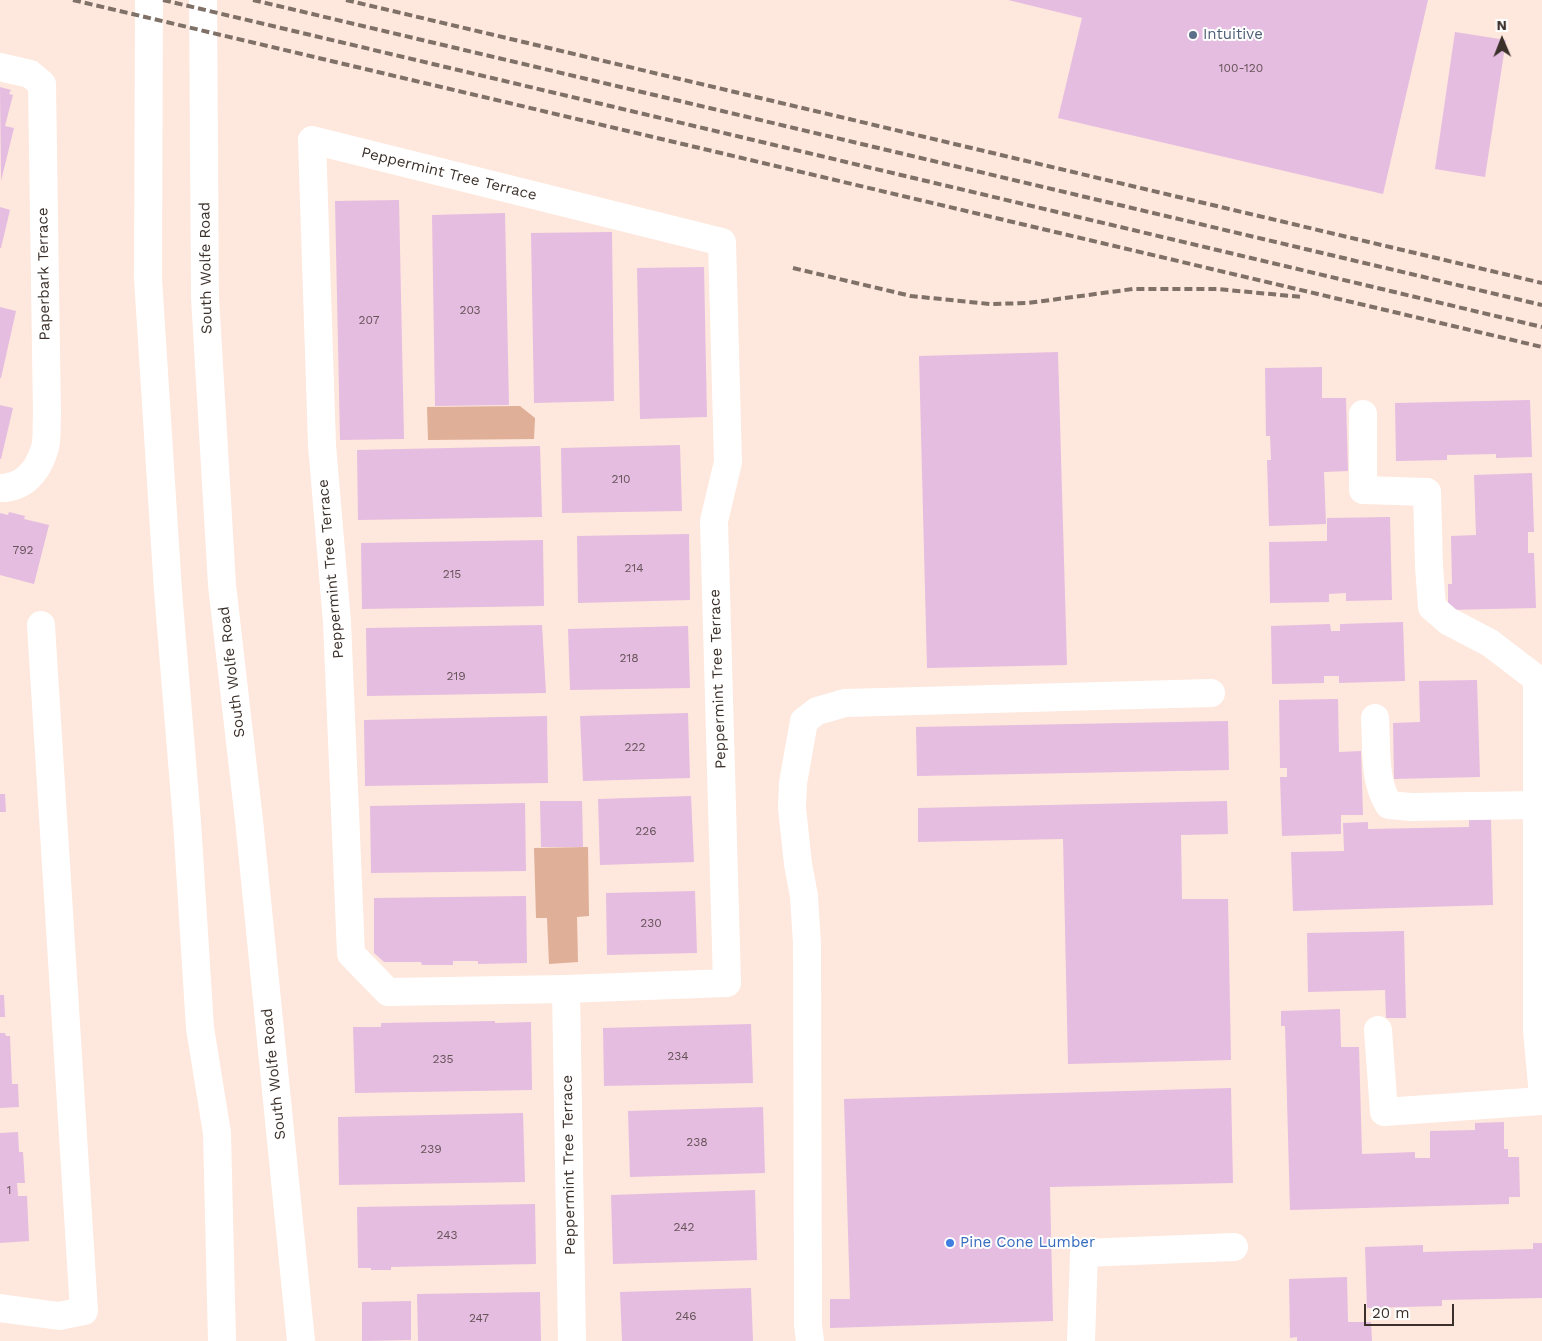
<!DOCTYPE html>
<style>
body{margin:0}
#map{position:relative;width:1542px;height:1341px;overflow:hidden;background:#fee7dc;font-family:"Work Sans",sans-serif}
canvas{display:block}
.north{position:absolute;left:1477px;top:15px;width:50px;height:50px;-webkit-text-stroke:4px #fff;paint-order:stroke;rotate:359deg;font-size:14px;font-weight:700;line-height:20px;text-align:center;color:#3b302a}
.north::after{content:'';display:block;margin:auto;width:18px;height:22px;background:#3b302a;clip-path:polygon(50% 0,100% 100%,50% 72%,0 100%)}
.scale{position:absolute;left:1364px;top:1304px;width:90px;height:22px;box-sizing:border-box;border:2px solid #3b302a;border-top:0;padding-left:6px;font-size:15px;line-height:18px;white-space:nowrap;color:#3b302a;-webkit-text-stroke:4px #fff;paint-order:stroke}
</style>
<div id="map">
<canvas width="1542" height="1341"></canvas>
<div class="north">N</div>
<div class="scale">20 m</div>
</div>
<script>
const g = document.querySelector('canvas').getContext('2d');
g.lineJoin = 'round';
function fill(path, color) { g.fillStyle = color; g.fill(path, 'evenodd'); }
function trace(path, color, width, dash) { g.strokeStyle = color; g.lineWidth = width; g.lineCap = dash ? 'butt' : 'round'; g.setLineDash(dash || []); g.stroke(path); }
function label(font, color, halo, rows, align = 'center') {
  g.font = font + ' "Work Sans",sans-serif'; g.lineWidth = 4; g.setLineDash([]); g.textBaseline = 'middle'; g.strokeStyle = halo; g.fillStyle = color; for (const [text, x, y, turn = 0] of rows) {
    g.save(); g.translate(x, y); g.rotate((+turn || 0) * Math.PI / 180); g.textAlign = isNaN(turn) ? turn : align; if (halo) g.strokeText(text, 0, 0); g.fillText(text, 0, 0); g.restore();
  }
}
fill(new Path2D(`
 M520,406l15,12 -1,21 -106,1 -1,-33z
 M588,847l1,69 -12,1 1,45 -29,2 -2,-46h-11l-2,-70z`), '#dfaf97');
fill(new Path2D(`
 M1008,0h420l-45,194 -325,-76 24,-100z
 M1455,32l51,8 -21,137 -50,-8z
 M0,87l11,3 -2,4 4,1 -8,31 9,2 -13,53z
 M399,200l5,239 -64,1 -5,-239z
 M0,207l10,3 -9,38h-1z
 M505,213l4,192 -74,1 -3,-191z
 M612,232l2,169 -80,2 -3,-170z
 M704,267l3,150 -67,2 -3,-151z
 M0,307l16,4 -15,67h-1z
 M1058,352l9,313 -140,3 -8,-312z
 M1322,367v31h24l2,73 -24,1 2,52 -57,2 -2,-66h4l-1,-24h-4l-1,-68z
 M1530,400l2,57 -36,1v-4l-49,1v5l-51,1 -1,-58z
 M0,405l13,3 -12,51h-1z
 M680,445l2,66 -120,2 -1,-65z
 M540,446l2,71 -184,3 -1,-70z
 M1532,473l2,59h-6v21h6l2,55 -88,2v-26h4l-1,-48 25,-1 -2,-60z
 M9,512l16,4 -1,3 25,6 -15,59 -34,-9v-62l8,2z
 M1390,517l2,83 -46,1v-8l-17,1v8l-59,1 -1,-61 58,-1v-23z
 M689,534l1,66 -112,3 -1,-67z
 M543,540l1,66 -182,3 -1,-66z
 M1403,622l2,59 -66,2v-7h-15v7l-52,1 -1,-58 59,-2 1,7h9v-7z
 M542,625l4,68 -179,3 -1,-68z
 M688,626l2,62 -120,2 -2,-61z
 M1477,680l3,97 -86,2 -1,-56 27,-1 -1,-41z
 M1338,699l1,53 22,-1 2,64h-22v19l-59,2 -2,-59h7v-9h-7l-1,-68z
 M688,713l2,65 -107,3 -3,-65z
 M547,716l1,67 -183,3 -1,-66z
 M1228,721l1,49 -312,6 -1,-49z
 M0,794h5l1,18h-6z
 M691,796l3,66 -94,3 -2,-66z
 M540,801h42l1,46h-42z
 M1227,801l1,33 -47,1 1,64h46l3,161 -163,4 -5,-225 -145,3v-34z
 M525,803l1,68 -155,2 -1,-67z
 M1469,819h22l2,86 -200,6 -2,-59 53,-1 -1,-28 25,-1v7l101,-2z
 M695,891l2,62 -90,2 -1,-62z
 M526,896l1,67 -49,1v-3h-25v4h-31l-1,-3h-37l-10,-9v-55z
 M1404,931l2,87h-20l-1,-28 -77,2 -1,-59z
 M0,995h4l1,22h-5z
 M1340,1009l1,38h18l3,107 53,-2v6h15v-27l45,-1v-7l29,-1v27h4v8h11l1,40h-11v7l-219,6 -5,-184h-4v-15z
 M495,1021v2l36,-1 1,68 -177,3 -2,-66h28v-4z
 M751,1024l2,59 -149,3 -1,-58z
 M0,1033h5l1,3h4l2,48h6l1,23 -19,1z
 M1231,1088l2,95 -183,4 3,134 -223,7v-29h20l-6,-200z
 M763,1107l2,66 -135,4 -2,-66z
 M523,1113l2,69 -186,3 -1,-68z
 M18,1132l1,20h4l2,31h-8l1,13h9l2,45 -29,2v-110z
 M755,1190l2,70 -144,4 -2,-69z
 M535,1204l1,60 -145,3v3h-20v-2h-13l-1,-61z
 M1533,1243h9v55l-100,2v6l-75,2 -2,-61 58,-2v7l110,-3z
 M1347,1277l1,45h23l1,19h-75v-4l-7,1 -1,-59z
 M751,1288l2,53h-131l-2,-49z
 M540,1292l1,49h-123l-1,-47z
 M411,1301v39l-49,1v-39z`), '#e5bde1');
trace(new Path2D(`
 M0,67l30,7 12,10 5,332c-1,11 1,25 -3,35 -7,21 -20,37 -44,37
 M312,140l410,102 6,220 -14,59 13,462 -161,6 -178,3 -37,-38 -14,-332 -15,-177z
 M1363,414v76l64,2 2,74 3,41 16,14 42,22 47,36
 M1537,679v351l5,55
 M1375,718c2,29 -2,62 14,87l22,2 126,-2
 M566,989l6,352
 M1378,1030l6,82 158,-11
 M0,1308l59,8 25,-5 -43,-686
 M810,1341l-2,-16 -1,-381 -3,-48 -6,-32 -6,-56 1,-25 11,-62 13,-10 28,-8 366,-10
 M1081,1341l3,-88 150,-6`), '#fff', 28);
trace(new Path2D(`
 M149,0l-1,279 20,312 19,231 13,206 17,105 5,208
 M203,0l2,297 17,288 27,235 52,521`), '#fff', 28);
trace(new Path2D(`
 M73,0l1469,347
 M163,0l1379,327
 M253,0l1289,305
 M346,0l1196,283
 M793,268l118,28 79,8 38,-1 105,-14h84l85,8`), '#7f7068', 4, [8, 4]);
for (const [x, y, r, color] of [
 [1193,35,5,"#5c6f8a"],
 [950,1243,5,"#3f7fe0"]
]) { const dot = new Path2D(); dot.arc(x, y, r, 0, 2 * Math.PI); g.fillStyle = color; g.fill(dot); trace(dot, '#fff', 2); }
label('12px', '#665358', null, [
 ["100-120",1241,68],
 ["203",470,310],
 ["207",369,320],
 ["210",621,479],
 ["792",23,550],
 ["214",634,568],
 ["215",452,574],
 ["218",629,658],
 ["219",456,676],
 ["222",635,747],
 ["226",646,831],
 ["230",651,923],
 ["234",678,1056],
 ["235",443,1059],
 ["238",697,1142],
 ["239",431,1149],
 ["1",9,1190],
 ["242",684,1227],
 ["243",447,1235],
 ["246",686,1316],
 ["247",479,1318]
]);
label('15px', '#4e5e75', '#fff', [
 ["Intuitive",1203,35]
], 'left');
label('15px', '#3b302a', '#fff', [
 ["Peppermint Tree Terrace",449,174,14],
 ["South Wolfe Road",206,268,-91],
 ["Paperbark Terrace",44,274,-91],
 ["Peppermint Tree Terrace",331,569,-95],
 ["South Wolfe Road",232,672,-97],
 ["Peppermint Tree Terrace",718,679,-92],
 ["South Wolfe Road",274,1074,-96],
 ["Peppermint Tree Terrace",569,1165,-91]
]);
label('15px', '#366cbe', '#fff', [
 ["Pine Cone Lumber",960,1243]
], 'left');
</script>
